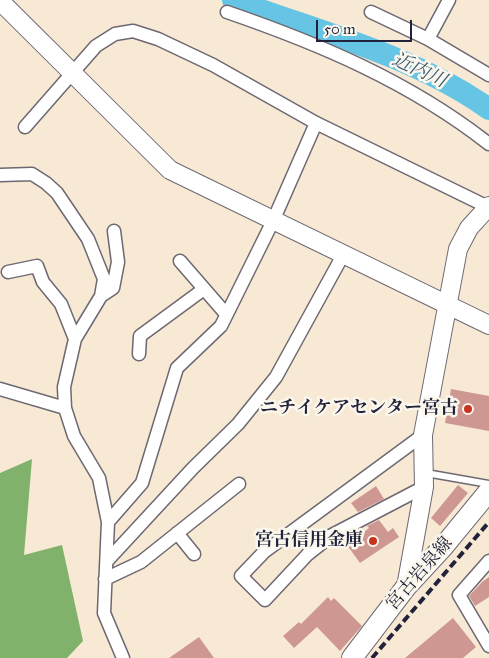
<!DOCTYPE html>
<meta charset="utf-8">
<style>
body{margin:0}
#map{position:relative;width:489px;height:658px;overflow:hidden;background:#f8e9d5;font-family:"IM FELL Great Primer",serif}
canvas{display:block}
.scale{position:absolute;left:316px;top:20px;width:96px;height:22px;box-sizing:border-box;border:2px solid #22223b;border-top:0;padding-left:6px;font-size:15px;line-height:18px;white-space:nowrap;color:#22223b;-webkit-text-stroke:4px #fbf7ec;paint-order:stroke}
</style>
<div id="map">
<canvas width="489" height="658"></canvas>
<div class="scale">50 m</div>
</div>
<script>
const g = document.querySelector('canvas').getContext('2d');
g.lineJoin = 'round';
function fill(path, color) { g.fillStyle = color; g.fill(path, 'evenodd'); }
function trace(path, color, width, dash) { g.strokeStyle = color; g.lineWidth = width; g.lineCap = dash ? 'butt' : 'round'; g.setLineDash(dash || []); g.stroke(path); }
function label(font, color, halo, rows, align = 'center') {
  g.font = font + ' "IM FELL Great Primer","Noto Serif JP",serif'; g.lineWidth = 5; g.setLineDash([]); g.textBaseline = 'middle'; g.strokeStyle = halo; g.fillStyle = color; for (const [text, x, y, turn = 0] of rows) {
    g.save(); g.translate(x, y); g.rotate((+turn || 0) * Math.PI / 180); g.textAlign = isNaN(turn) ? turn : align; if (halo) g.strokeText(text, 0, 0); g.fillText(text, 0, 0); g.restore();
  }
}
fill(new Path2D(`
 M32,459l-8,96 38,-10 21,96 -16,17h-67v-185z`), '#81b26c');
trace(new Path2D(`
 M233,0c86,32 180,55 256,109`), '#66c5e4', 22);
fill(new Path2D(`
 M451,389l38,7v35l-44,-8z
 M458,485l10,8 -28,33 -9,-8z
 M376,486l8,13 -26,13 -7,-9z
 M379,520l9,12 5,-4 6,9 -39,26 -13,-18 22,-17 -2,-2z
 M489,577v20l-14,9 -6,-10 13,-14z
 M328,597l3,4 3,-3 28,28 -22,25 -23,-24 -23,21 -11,-12 16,-14 2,2z
 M453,618l23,29 -13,11h-58z
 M199,637l15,21h-45z`), '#ce9792');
const lane = new Path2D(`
 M426,473l63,11`);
const street = new Path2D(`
 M227,12c93,32 183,70 262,132
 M371,12l57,27 61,36
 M428,39l21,-39
 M316,123l172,84
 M25,127l71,-81 19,-12 18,-3 25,8 55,26 103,58 -43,98 -52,105 -44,42 -35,115 -34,39
 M0,175l32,-1 14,9 11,10 31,46 16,40 -3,17 -26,43 -11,48 1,21 9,28 25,42 9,44 -4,91 19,45
 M180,261l46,53
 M8,272l29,-6 6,16 18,22 14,35
 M101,296l12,-8 5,-26 -4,-31
 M139,354l1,-18 64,-47
 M0,389l65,19
 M423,435l-159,117 -23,24 24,24 43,-46 24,-19 92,-48
 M177,533l17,21
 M107,561l86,-93 45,-44 38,-47 67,-122
 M489,561l-30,34 30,51
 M105,579l36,-17 98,-78`);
const secondary = new Path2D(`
 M0,1l170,169 319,155
 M406,587l18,-100 -1,-52 35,-186 11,-21 20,-22`);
const primary = new Path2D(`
 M352,658l54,-71 37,-40 46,-56`);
trace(lane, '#6d6871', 9);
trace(street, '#6d6871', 15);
trace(secondary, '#6d6871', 20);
trace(primary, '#6d6871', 22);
trace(lane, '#fff', 6);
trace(street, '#fff', 12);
trace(secondary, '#fff', 18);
trace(primary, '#fff', 20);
trace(new Path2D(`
 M372,658l117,-136`), '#22223b', 4, [8, 4]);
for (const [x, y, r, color] of [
 [468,409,5,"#c8321e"],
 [373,541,5,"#c8321e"]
]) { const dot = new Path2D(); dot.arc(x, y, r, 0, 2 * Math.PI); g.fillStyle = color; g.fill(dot); trace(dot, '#fbf7ec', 2); }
label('bold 18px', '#22223b', '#fbf7ec', [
 ["ニチイケアセンター宮古",458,409],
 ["宮古信用金庫",363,541]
], 'right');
label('18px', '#22223b', '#fbf7ec', [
 ["宮古岩泉線",420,574,-49]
]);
label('italic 19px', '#3a5b76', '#fbf7ec', [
 ["近内川",419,71,25]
]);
</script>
